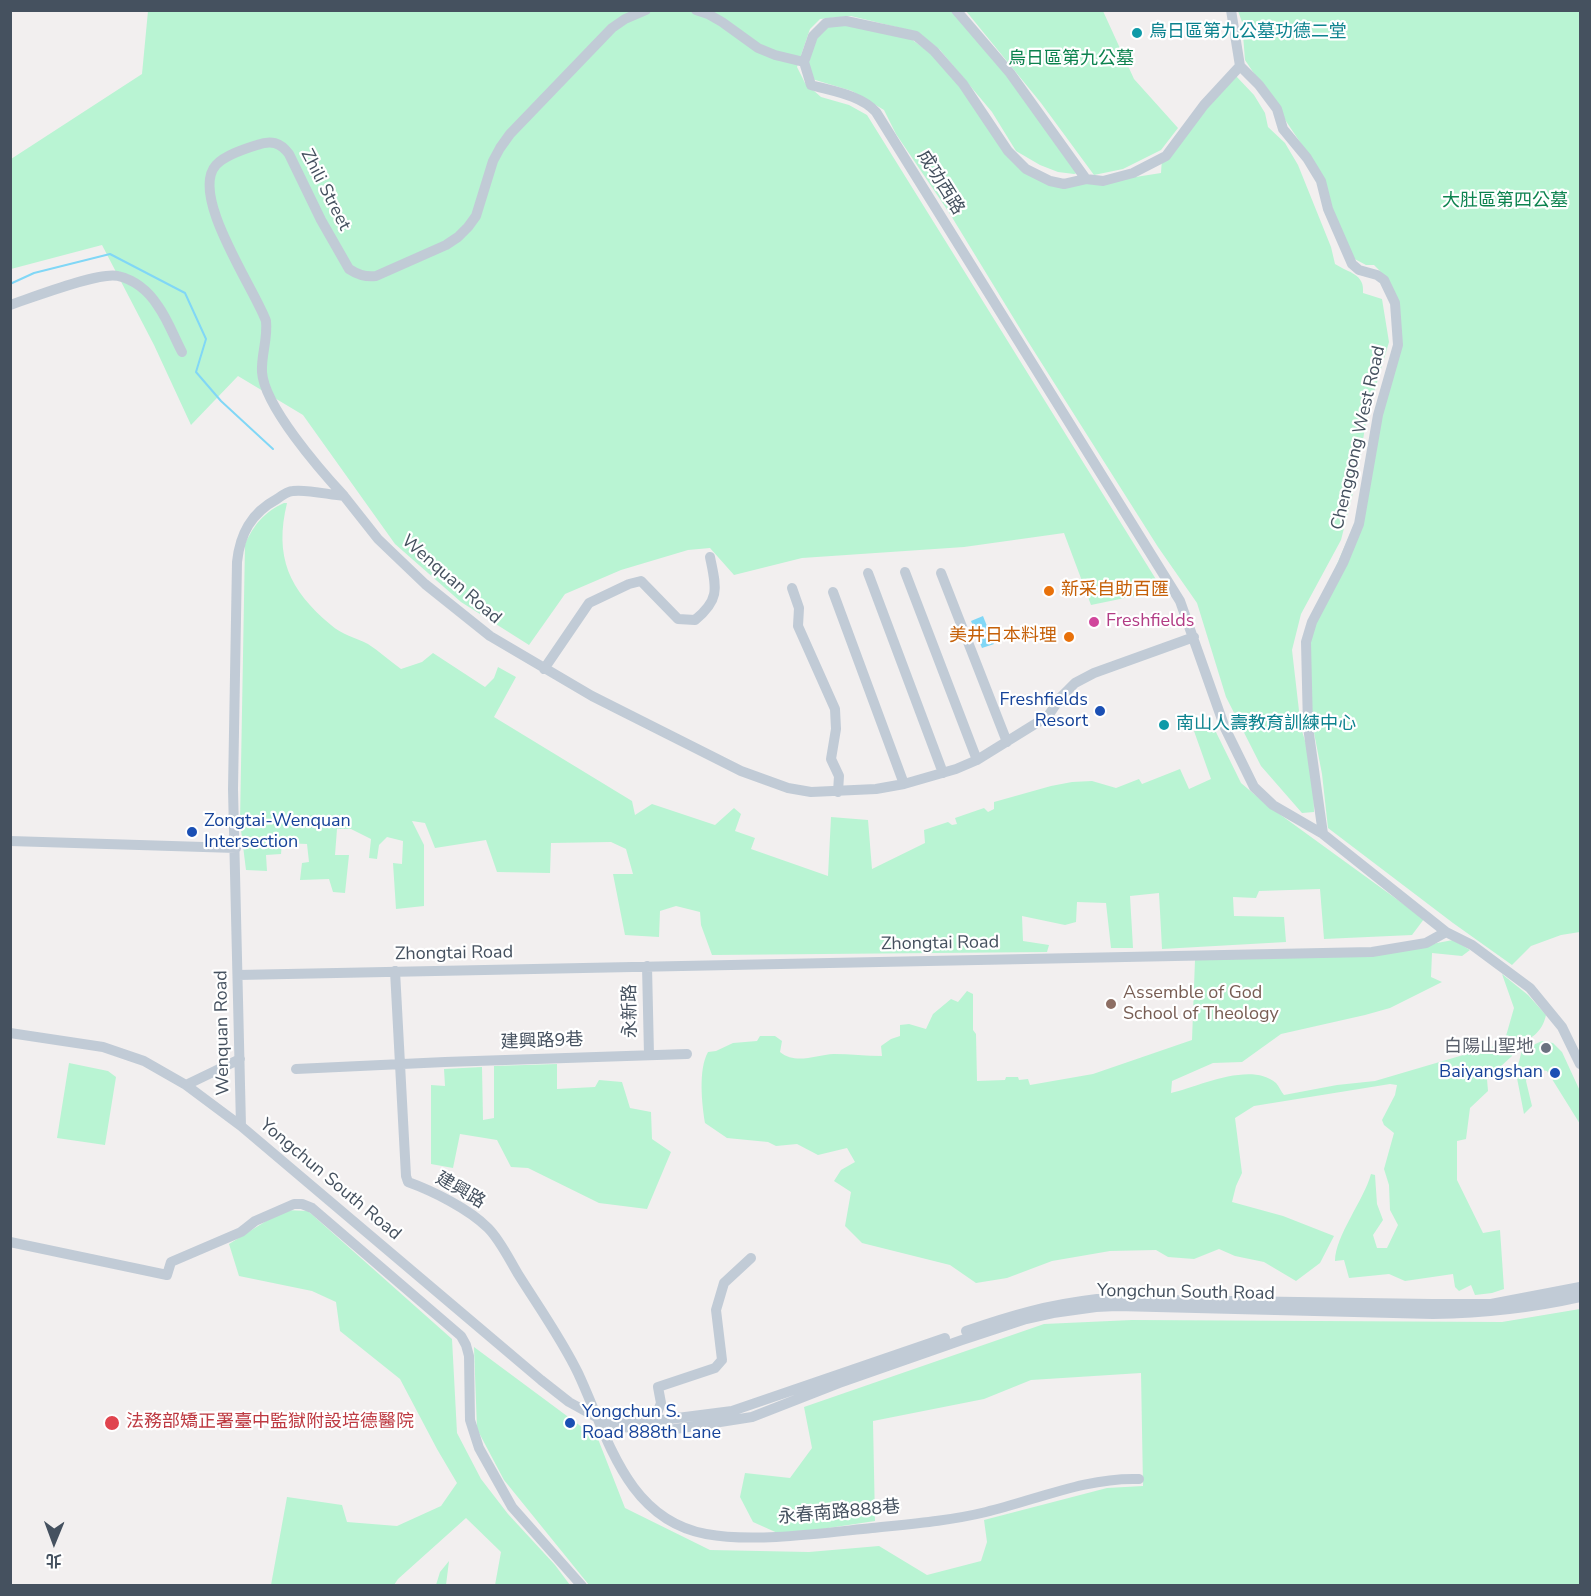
<!DOCTYPE html>
<meta charset="utf-8">
<style>
body{margin:0}
#map{position:relative;width:1591px;height:1596px;overflow:hidden;background:#f2efef;font-family:"Nunito Sans","Noto Sans TC",sans-serif}
canvas{display:block}
.frame{position:absolute;inset:0;border:12px solid #45515f;pointer-events:none}
.north{position:absolute;left:24px;top:1512px;width:60px;height:60px;-webkit-text-stroke:4px #fff;paint-order:stroke;rotate:181deg;font-size:16px;font-weight:700;line-height:24px;text-align:center;color:#45515f}
.north::after{content:'';display:block;margin:auto;width:21px;height:27px;background:#45515f;clip-path:polygon(50% 0,100% 100%,50% 72%,0 100%)}
</style>
<div id="map">
<canvas width="1591" height="1596"></canvas>
<div class="frame"></div>
<div class="north">北</div>
</div>
<script>
const g = document.querySelector('canvas').getContext('2d');
g.lineJoin = 'round';
function fill(path, color) { g.fillStyle = color; g.fill(path, 'evenodd'); }
function trace(path, color, width, dash) { g.strokeStyle = color; g.lineWidth = width; g.lineCap = dash ? 'butt' : 'round'; g.setLineDash(dash || []); g.stroke(path); }
function label(font, color, halo, rows, align = 'center') {
  g.font = font + ' "Nunito Sans","Noto Sans TC",sans-serif'; g.lineWidth = 4.5; g.setLineDash([]); g.textBaseline = 'middle'; g.strokeStyle = halo; g.fillStyle = color; for (const [text, x, y, turn = 0] of rows) {
    g.save(); g.translate(x, y); g.rotate((+turn || 0) * Math.PI / 180); g.textAlign = isNaN(turn) ? turn : align; if (halo) g.strokeText(text, 0, 0); g.fillText(text, 0, 0); g.restore();
  }
}
fill(new Path2D(`
 M148,11h812l121,161 -7,2 -16,-2 -18,-7 -24,-14 -24,-39 -52,-62 -23,-18 -66,-16 -31,3 -10,10 -13,38 8,16 16,14 28,8 18,10 290,466 -8,12 -58,12 -27,-72 -100,14 -162,11 -68,17 -24,-27 -22,2 -67,20 -56,24 -36,51 -68,-43 -66,-58 -92,-129 -65,-39 -47,49 -37,-80 -52,-100 -91,24v-110l131,-85z
 M966,11h137l31,68 44,49 -17,22 -38,19 -29,6 -53,-72z
 M1238,11h342v921l-19,3 -30,11 -19,19 -59,-42 -125,-95 -6,-54 -18,-93 2,-52 22,-44 34,-79 37,-177 -19,-58 -6,-6h-8l-17,-9 -41,-102 -63,-94 -3,-38z
 M840,24l71,15 21,15 35,41 45,65 42,21 37,3 70,-11 1,-15 74,-82 18,19 11,18 3,14 17,16 13,22 33,82 4,17c14,9 30,10 28,29l19,6 7,43 -22,74 -11,65 -15,59 -40,74 -9,36 9,78 12,38 1,46 -12,1 -41,-47 -35,-69 -29,-94 -39,-56 -131,-207 -77,-126 -54,-80 -12,-24 -32,-19 -40,-12 -4,-13 8,-30 10,-10z
 M284,503h3c-13,54 2,87 44,122 10,9 25,13 37,19 11,7 22,17 33,25l21,-7 11,-9 52,34 9,-9 4,-11 18,10 -22,40 138,84 3,14 17,-11 63,21 19,-17 7,6 -6,17 20,7 -4,11 77,27 3,-59 37,3 4,49 53,-26 -1,-13 24,-8 4,3 5,-1 -2,-6 29,-10 4,4 6,-3v-7l57,-16 21,-4 20,-1 24,7 23,-9 3,5 38,-15 9,20 22,-10 -17,-48 19,-5 28,57 26,22 157,114 -12,16 -88,4 -4,-50 -61,2 -3,7 -23,-1 1,19 50,1 2,25 -124,7 -3,-56 -29,3 3,52h-22l-5,-45 -29,-1 -1,20 -11,3 -43,-9 1,25 26,4 -2,7 -335,3 -11,-30 -1,-13 -24,-6 -16,5 -1,26 -34,-2 -12,-61h20l-7,-25 -15,-7 -60,1 -1,30 -53,-1 -11,-32 -51,8 -10,-25 -13,-2 12,24v61l-28,3 -3,-46 9,1 1,-23 -16,-4 -8,8 -2,14 -8,-1 2,-19 -20,-10h-14l-2,26h14l-4,38 -12,-1 -4,-13 -29,1 2,-17 7,-1 -2,-18 -25,-1 -1,11 -15,1 1,16 -21,-1 -6,-48 5,-278c9,-19 19,-32 39,-41z
 M1453,940l17,10 -8,6 -30,-3 -1,24 11,5 -52,26 -25,7 -84,19 -39,28 -29,1 -41,18 -1,12c27,-6 79,-32 105,-10 3,3 5,9 8,12l53,-10 38,-4 129,-38 10,-35 -12,-34 26,21 18,20c-4,18 -15,24 -31,31l-3,10 -25,23 1,12 -18,17 -4,31 -9,2v39l26,53 17,-3 4,59 -12,4 -17,2 -4,-10 -12,6 -4,-4 -2,-13 -48,7 -16,-7 -40,4 -5,-18 -9,1c0,-25 29,-61 36,-87l4,1 2,29 6,16 -10,15 4,13h10l11,-23 -8,-15 -1,-25 -5,-16 10,-36 -10,-8 -2,-5 13,-25 2,-10 -7,-1 -136,22 -19,12 7,55 -6,13 -4,16 51,14 51,20 -14,27 -24,18 -32,-19 -29,-6 -16,-7 -25,10 -26,-2 -12,-7 -46,1 -58,10 -45,17 -31,5 -26,-18 -88,-22 -17,-17 6,-34 -17,-11 7,-11 14,-8 -8,-14 -29,7 -21,-11 -21,2 -8,-4 -41,-4 -22,-15c-3,-19 -7,-53 3,-71l8,-1 17,-8 24,-2 3,-5h15l7,5 -2,11c16,13 35,3 54,2 16,0 32,2 48,2l-1,-10 10,-7 9,-3v-11l9,-1 17,5 7,-15 18,-15 7,3 9,-11 6,3v36l3,4 1,47 28,-1 1,-3h12l1,3 9,-1 2,6 63,-11 99,-34 3,-80 178,-5z
 M1542,1041l11,2 9,9 18,39v33l-33,-53 -17,-3 -4,13 6,25 -8,8 -8,-41 6,-23z
 M69,1063l39,8 8,6 -11,68 -48,-7z
 M557,1064v25l38,-2 4,-7 23,2 8,26 21,4 1,27 19,13 -24,57 -48,-6 -71,-35 -17,-1 -14,-27 -37,-6 -7,34 -22,-4v-79l14,1 -1,-17 38,-2 1,53 11,-2v-52z
 M284,1210l24,1 144,128 5,94 24,46 27,35 47,51 15,20h-75l6,-33 -35,-34 -68,61 -4,6h-123l16,-88 55,8 5,17 50,4 44,-20 16,-23 -20,-34 -37,-70 -60,-48 -4,-29 -24,-11 -73,-15 -10,-32z
 M1580,1309v276h-991l-85,-105 -27,-51 -3,-82 124,92 27,69 85,42 99,2 70,-6 48,29 54,-14 6,-19 -3,-22 123,-32 36,-2 -2,-113 -110,7 -47,19 -111,22 2,100 -93,14 -29,-13 -13,-25 5,-24 45,5 22,-30 -8,-41 240,-83 88,-4 370,2z
 M449,1561l-3,24h-10l4,-13z`), '#b9f4d3');
fill(new Path2D(`
 M983,616l11,28 -12,4 -11,-27z`), '#81d7f6');
trace(new Path2D(`
 M10,284l24,-11 76,-19 75,39 21,46 -10,33 25,29 52,48`), '#81d7f6', 2);
trace(new Path2D(`
 M696,10l12,4 14,8 36,26 17,7 29,7
 M956,10l54,63 76,106
 M1231,10l9,56 19,19 18,24 6,20 24,29 14,23 7,28 24,55 7,6 18,5 7,5 11,23 3,42 -20,70 -19,109 -16,39 -31,59 -6,20 2,85 15,107
 M1240,66l-36,39 -38,51 -33,17 -30,8 -17,-2 -22,5 -14,-3 -24,-12 -18,-18 -45,-67 -29,-33 -18,-15 -70,-15 -20,2 -13,13 -9,26 7,23c21,6 50,10 65,27l304,489 45,127 29,59 19,18 50,29 123,98 26,13 58,43 32,39 18,37
 M10,305c21,-7 90,-34 108,-29 17,4 31,16 40,30 10,14 16,31 24,46
 M344,496c-23,-25 -80,-90 -82,-124 -1,-17 6,-33 4,-51 -12,-33 -77,-126 -50,-156 9,-10 28,-16 41,-20 14,-5 23,-3 32,9l32,66 28,49c9,6 16,8 27,7l70,-31 12,-8 10,-10 8,-11 17,-55 7,-13 10,-14 102,-106 13,-9 21,-9
 M905,572l72,188
 M868,573l75,200
 M941,573l66,169
 M792,588l7,20 -1,18 37,83 1,20 -5,30 8,17 -1,16
 M833,592l71,192
 M544,669l45,-66 40,-19 12,-3 37,38 17,1c26,-21 21,-33 15,-63
 M10,841l226,7
 M647,966l2,89
 M395,971l11,205 2,6c25,9 61,27 80,46 12,12 21,31 30,46 20,32 43,64 60,99 30,64 48,146 128,161 48,9 117,-1 166,-6 38,-4 77,-7 114,-16 50,-12 101,-35 153,-33
 M238,975l1134,-23 54,-9 20,-11
 M10,1033l93,14 41,14 42,24 55,41 300,254 28,22 27,15 24,10 49,3 83,-13 87,-34 123,-43 64,-21 27,-6 43,-6 21,-1 316,8c51,-1 98,-6 147,-17
 M296,1069l149,-7 242,-8
 M186,1085l54,-26
 M241,1126l-8,-337 4,-227c3,-28 14,-49 40,-63 4,-3 11,-8 16,-8 14,-2 37,4 51,5l34,43 47,45 65,52 102,60 149,75 47,17 23,4 65,-3 28,-5 52,-15 21,-9 71,-44 13,-19 14,-14 19,-10 100,-36
 M10,1242l157,33 4,-13 70,-30 14,-11 39,-17h8l10,4 149,128 5,9 3,11 1,64 9,28 33,59 70,79
 M966,1331c46,-16 81,-26 131,-32l335,5h59l89,-17
 M605,1418l49,3 78,-10 213,-73
 M654,1421l7,-18 -3,-16 57,-19 7,-8 -6,-50 8,-27 27,-25`), '#c1cbd6', 10);
for (const [x, y, r, color] of [
 [1137,33,6,"#0f9aa8"],
 [1049,591,6,"#e8710a"],
 [1094,622,6,"#d1479c"],
 [1069,637,6,"#e8710a"],
 [1100,711,6,"#1a4fb4"],
 [1164,725,6,"#0f9aa8"],
 [192,832,6,"#1a4fb4"],
 [1111,1004,6,"#8d6e63"],
 [1546,1048,6,"#6b7280"],
 [1555,1073,6,"#1a4fb4"],
 [112,1423,8,"#e0444e"],
 [570,1423,6,"#1a4fb4"]
]) { const dot = new Path2D(); dot.arc(x, y, r, 0, 2 * Math.PI); g.fillStyle = color; g.fill(dot); trace(dot, '#fff', 2); }
label('18px', '#0d838f', '#fff', [
 ["烏日區第九公墓功德二堂",1149,33],
 ["南山人壽教育訓練中心",1176,725]
], 'left');
label('18px', '#0d834f', '#fff', [
 ["烏日區第九公墓",1071,60],
 ["大肚區第四公墓",1505,202]
]);
label('18px', '#45515f', '#fff', [
 ["成功西路",940,183,58],
 ["Zhili Street",325,190,63],
 ["Chenggong West Road",1359,438,-77],
 ["Wenquan Road",451,580,41],
 ["Zhongtai Road",940,944,-1],
 ["Zhongtai Road",454,954,-1],
 ["永新路",631,1011,-91],
 ["Wenquan Road",223,1033,-91],
 ["建興路9巷",542,1042,-2],
 ["Yongchun South Road",330,1180,40],
 ["建興路",460,1191,30],
 ["Yongchun South Road",1186,1293,1],
 ["永春南路888巷",839,1513,-5]
]);
label('18px', '#c56008', '#fff', [
 ["新采自助百匯",1061,591],
 ["美井日本料理",1057,637,"right"]
], 'left');
label('18px', '#b23c85', '#fff', [
 ["Freshfields",1106,622]
], 'left');
label('18px', '#164399', '#fff', [
 ["Freshfields",1088,701],
 ["Resort",1088,722],
 ["Zongtai-Wenquan",204,822,"left"],
 ["Intersection",204,843,"left"],
 ["Baiyangshan",1543,1073],
 ["Yongchun S.",582,1413,"left"],
 ["Road 888th Lane",582,1434,"left"]
], 'right');
label('18px', '#785e54', '#fff', [
 ["Assemble of God",1123,994],
 ["School of Theology",1123,1015]
], 'left');
label('18px', '#5b616d', '#fff', [
 ["白陽山聖地",1534,1048]
], 'right');
label('18px', '#be3a42', '#fff', [
 ["法務部矯正署臺中監獄附設培德醫院",126,1423]
], 'left');
</script>
